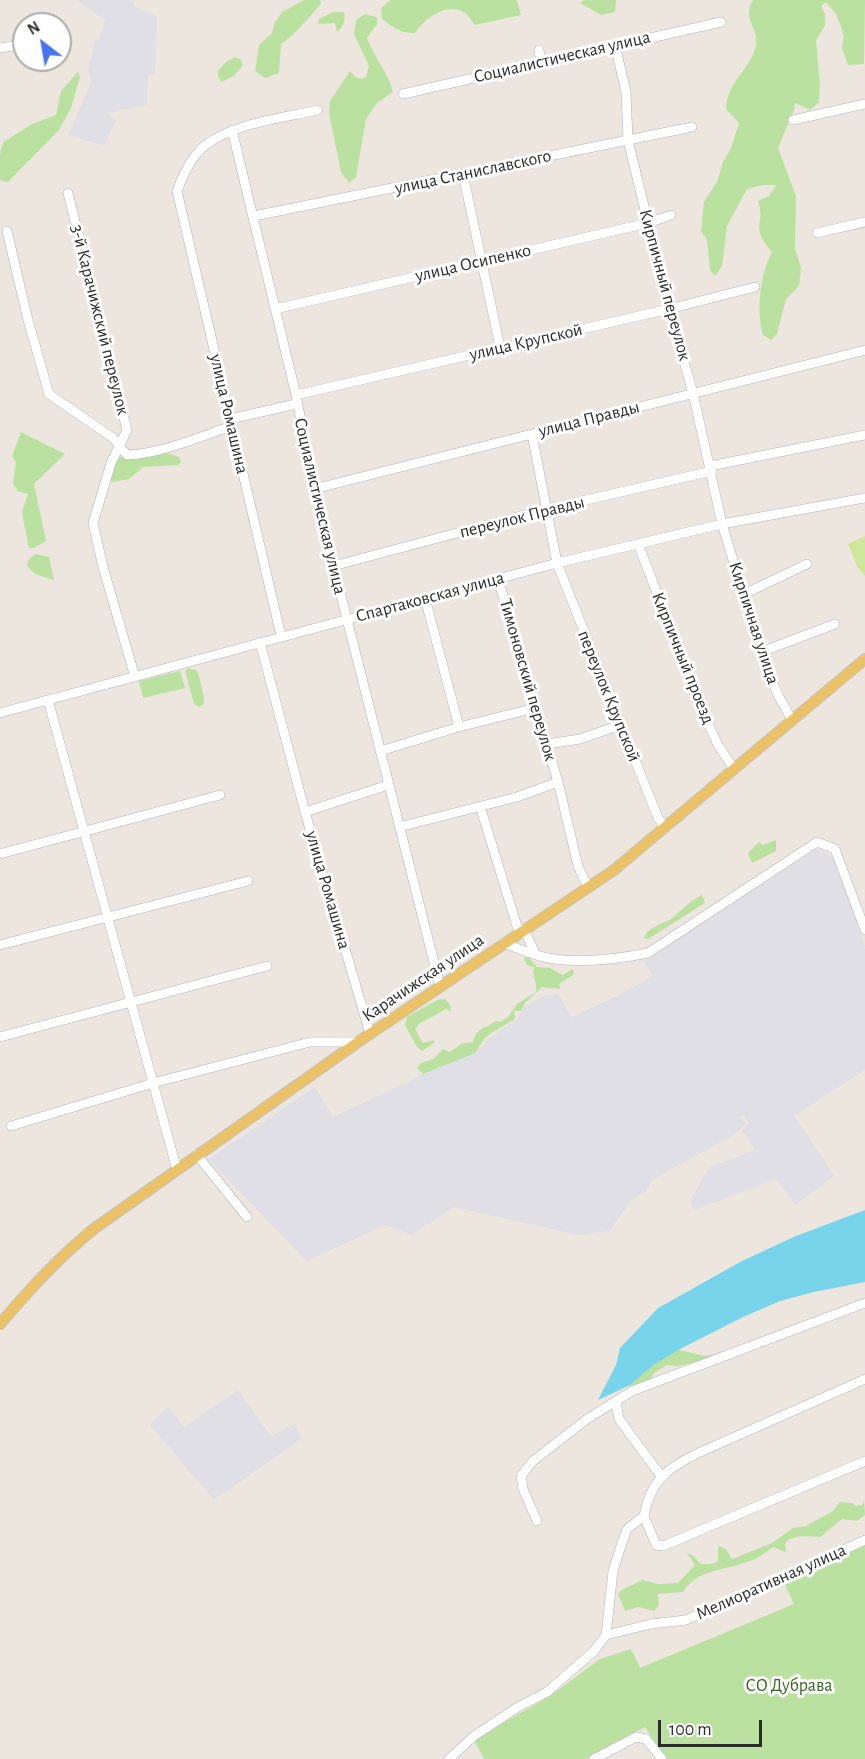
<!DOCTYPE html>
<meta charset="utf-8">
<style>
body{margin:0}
#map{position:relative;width:865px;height:1759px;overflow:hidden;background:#ede6df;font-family:"Alegreya Sans",sans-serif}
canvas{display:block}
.north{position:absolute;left:12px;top:12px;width:60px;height:60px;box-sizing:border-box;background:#fff;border:2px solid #ababab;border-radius:50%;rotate:329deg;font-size:16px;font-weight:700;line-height:24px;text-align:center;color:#2c2c2c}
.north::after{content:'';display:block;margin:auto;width:21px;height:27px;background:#4874f2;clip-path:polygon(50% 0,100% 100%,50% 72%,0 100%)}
.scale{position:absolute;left:658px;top:1720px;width:104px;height:27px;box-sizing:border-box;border:3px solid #2c2c2c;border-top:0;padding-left:8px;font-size:18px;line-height:21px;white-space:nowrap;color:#2c2c2c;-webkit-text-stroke:4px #fff;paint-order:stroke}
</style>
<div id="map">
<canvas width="865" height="1759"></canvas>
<div class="north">N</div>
<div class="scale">100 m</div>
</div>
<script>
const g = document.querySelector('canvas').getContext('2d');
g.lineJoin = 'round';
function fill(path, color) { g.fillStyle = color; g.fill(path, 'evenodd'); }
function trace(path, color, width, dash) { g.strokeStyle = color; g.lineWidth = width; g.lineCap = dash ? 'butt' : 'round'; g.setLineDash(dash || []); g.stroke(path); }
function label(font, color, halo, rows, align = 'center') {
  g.font = font + ' "Alegreya Sans",sans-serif'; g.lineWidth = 6; g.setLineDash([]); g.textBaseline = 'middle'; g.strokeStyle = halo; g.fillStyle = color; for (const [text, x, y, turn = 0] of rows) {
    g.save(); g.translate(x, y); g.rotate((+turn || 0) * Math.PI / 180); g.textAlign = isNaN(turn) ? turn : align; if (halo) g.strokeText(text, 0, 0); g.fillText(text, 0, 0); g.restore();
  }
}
fill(new Path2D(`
 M76,0h58v6l23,11 -2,57 -7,1 -1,30 -41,8 10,7 -12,26 -36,-11 23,-53 -3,-12 7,-30 4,-1 6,-19z
 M817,849l17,9 31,88v124l-71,46 40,60 -39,29 -19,-26 -82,31 -4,-10 20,-33 45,-17 -13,-20 7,-6 -6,-9 -2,2 5,6 -11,11 -83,46 -6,12 -15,8 -21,31 -32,4 -124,-28 -43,28 -26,-10 -78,36 -99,-102 107,-72 18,30 152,-72v-4l32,-21 6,-13 21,-11 14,-2 14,23 47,-22 34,-19 -10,-15z
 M238,1390l33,46 25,-13 5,16 -87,61 -64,-75 18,-18 16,20z`), '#e1dfe6');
fill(new Path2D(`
 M304,0h16l1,4c-10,11 -28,33 -40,40l-2,29 -14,5 -10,-7 4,-26 13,-12 3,-11 7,-10z
 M391,0h126l4,15 -46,10c-3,-3 -6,-9 -9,-11 -17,-14 -42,5 -51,19 -13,1 -23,-6 -33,-14l-1,-11z
 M584,0h32l-1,12 -14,3 -21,-12z
 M753,0h112l-1,64 -16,1 -6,-17 2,-11 -3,-11 -5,-12 -10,-12 -5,4 4,8v12l-9,14 4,45 -1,17 -9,8 -15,-7 -1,7 -16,38 18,48 -1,53 6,19 -2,18 -13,13 -9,35 -6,6 -8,-5c-7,-25 -3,-60 9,-83 -23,-26 -6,-27 -14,-51l11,-5 7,-11h-13l-16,4 -20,37 -5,40 -7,10 -5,-6 -3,-30 -6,-9 3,-29 13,-20 6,-20 8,-14 8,-25 -13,-14c1,-28 24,-38 30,-64 4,-16 -15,-26 -3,-45z
 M333,12h11c2,8 -1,15 -7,20l-2,-9 -17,1 1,-5z
 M365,14l12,3v7l-10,14c7,19 21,34 26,54l-16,11 -11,16 -10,58 -7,6 -8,-11 -12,-59 1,-12 20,-30 5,6 6,2 5,-2 3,-11 -15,-32 2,-14z
 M235,57l5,2 3,6 -9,11 -13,6 -3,-6v-5l8,-9z
 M78,72l2,5 -9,31 -12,22 -51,52 -8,-2v-26l3,-12 29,-18 24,-9 5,-24z
 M21,432l44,22 -31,30 12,57 -12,7h-5l-7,-36 6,-18 -10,-3 -5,-7 3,-22 -4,-6z
 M167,453l12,4 2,4 -2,4 -36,2 -14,12 -17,3 -2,-4 5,-16 5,-5z
 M36,554l13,3 5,23c-11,-4 -21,-4 -27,-15l2,-6z
 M188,668l8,2 2,3 6,24v7l-5,3 -5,-3 -9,-33z
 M180,671l5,17 -42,10 -4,-17z
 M776,840v11l-24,12 -4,-10 11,-11 4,3z
 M702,895l3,8 -57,36 -4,-1c5,-12 17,-13 27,-19 11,-9 17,-17 31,-24z
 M527,956l10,11 13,1 13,7 9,-6 2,2 -1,4 -14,9 1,5 -18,-2 -17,16 -4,8h-7l1,8 -24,14 -7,6 -9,14 -52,21 -6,-6 4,-5 12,-4 10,-10 7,3 11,-8 12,-2c5,-17 11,-12 23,-21l4,1 8,-5 9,-13 19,-12c2,-9 -5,-17 -2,-25l-7,-2 -3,-6z
 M445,999l6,7 -1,5 -4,-2 -27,15 -4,5 8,14 11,-3v3l-12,8 -5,-4 -12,-22 2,-8 30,-17z
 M679,1350l26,6 12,-2 -7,4 -17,5 -15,3 -11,-1 -13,8 -4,7 -21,9 1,-8 27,-21z
 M864,1500l1,15 -8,6 -15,-2 -22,18c-13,0 -27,-4 -35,7l1,8 -13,-5c-9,7 -16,12 -26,15 -24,9 -50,7 -64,30l-25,2 1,11 -5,6 -16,-4 -13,4 -7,-17c6,-7 16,-9 24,-14l16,4 20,-1 17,-18 -8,-12 7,3 5,7c6,2 14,2 19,-2v-15l8,3 6,10 40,-16 21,-15 13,-2 27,-15 7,-9 12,1 4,3 6,-1z
 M865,1545v214h-199l-21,-32 -59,32h-102l-10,-19 76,-44 50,-37 31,-10 9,19 154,-64 -11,-23z`), '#bae19f');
fill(new Path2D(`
 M865,536v40l-7,-8 -10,-24z`), '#cde79b');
fill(new Path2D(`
 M865,1210v72l-51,10 -34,9 -37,16 -61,31 -29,17 -23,20 -32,15 18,-35 4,-17 38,-40 84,-47 54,-25z`), '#78d4ea');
const minor = new Path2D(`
 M615,45l11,47 2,48 41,169 24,84 29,131 39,128 17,43 14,25
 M0,48l24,-4
 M539,50l2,12
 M403,94l318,-72
 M793,120l72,-16
 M232,130l64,265 18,94 126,497
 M463,174l37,173
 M68,193l59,237 -16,33 -18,60 10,44 32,110
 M254,216l438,-89
 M7,231l21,89 21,74 64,44 14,17c33,-1 73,-18 104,-29
 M817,233l48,-11
 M275,309l373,-86 23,-8
 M296,395l373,-86 86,-22
 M230,419l66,-15
 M532,434l25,129 101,255 7,9
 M710,466l155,-31
 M314,489l551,-139
 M638,544l69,177 11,24 16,24
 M333,566l214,-57 165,-38
 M498,579l60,203 20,84 10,21
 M744,594l63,-30
 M425,598l34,129
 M281,636l-104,-445c6,-16 15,-37 30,-47 29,-21 76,-26 111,-34
 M260,642l45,170 65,222
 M761,652l74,-28
 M48,700l129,470
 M0,713l557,-150 165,-39 143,-26
 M547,744l33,-5 40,-14
 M380,751l79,-24 76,-19
 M480,806l37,120 4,7
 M305,812l83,-27
 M399,827l118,-30 41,-15
 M0,854l220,-59
 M524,930l12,25
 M504,943c16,6 32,14 50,16 31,4 64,0 94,-6l169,-111 18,7 30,81
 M0,945l248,-64
 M0,1037l267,-71
 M11,1126l142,-43 157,-41h48
 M197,1155l50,62
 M616,1402l3,17 42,57
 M644,1516l12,29 7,1 202,-85
 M537,1521l-14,-32 -2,-13 12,-15 54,-42 45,-28 233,-88
 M606,1635l45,-11 35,-4 179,-80
 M449,1759l25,-23 44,-29 29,-15 47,-41 12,-16 7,-64 7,-22 7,-20 17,-13c6,-34 22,-47 52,-62l169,-75
 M594,1759l42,-22 10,2 16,20`);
const major = new Path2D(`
 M0,1324c31,-36 58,-66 95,-96l263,-186 256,-172 251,-211`);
trace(minor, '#b0b3bc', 10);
trace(major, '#c4c4c4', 12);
trace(minor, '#fff', 9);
trace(major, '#ebc267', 10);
label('18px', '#2c2c2c', '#fff', [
 ["Социалистическая улица",562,57,-13],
 ["улица Станиславского",473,172,-12],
 ["улица Осипенко",473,263,-13],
 ["Кирпичный переулок",665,285,75],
 ["3-й Карачижский переулок",100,320,76],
 ["улица Крупской",526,342,-13],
 ["улица Ромашина",229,414,77],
 ["улица Правды",589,419,-14],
 ["Социалистическая улица",320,506,77],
 ["переулок Правды",522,517,-14],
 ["Спартаковская улица",430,597,-15],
 ["Кирпичная улица",754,623,72],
 ["Кирпичный проезд",683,658,68],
 ["Тимоновский переулок",528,680,74],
 ["переулок Крупской",609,696,68],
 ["улица Ромашина",328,890,74],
 ["Карачижская улица",423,978,-34],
 ["Мелиоративная улица",771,1582,-24]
]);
label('18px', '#33671e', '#fff', [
 ["СО Дубрава",789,1686]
]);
</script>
